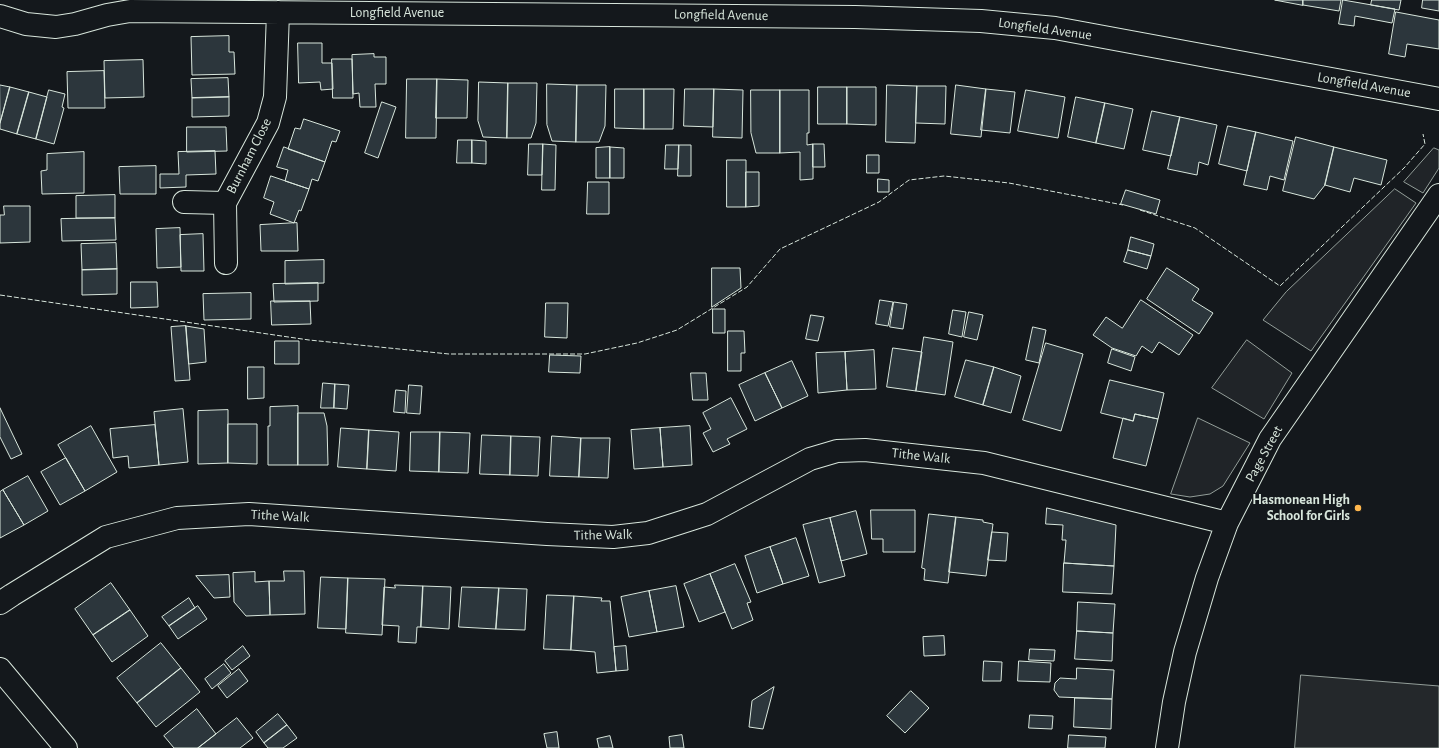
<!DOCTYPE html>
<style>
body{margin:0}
canvas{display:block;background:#14181c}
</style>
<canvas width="1439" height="748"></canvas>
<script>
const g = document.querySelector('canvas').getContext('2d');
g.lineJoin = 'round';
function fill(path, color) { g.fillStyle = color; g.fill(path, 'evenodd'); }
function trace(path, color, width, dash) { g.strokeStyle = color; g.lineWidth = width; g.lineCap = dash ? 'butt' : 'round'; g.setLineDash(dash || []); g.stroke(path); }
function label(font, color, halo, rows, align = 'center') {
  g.font = font + ' "Alegreya Sans",sans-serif'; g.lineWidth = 3; g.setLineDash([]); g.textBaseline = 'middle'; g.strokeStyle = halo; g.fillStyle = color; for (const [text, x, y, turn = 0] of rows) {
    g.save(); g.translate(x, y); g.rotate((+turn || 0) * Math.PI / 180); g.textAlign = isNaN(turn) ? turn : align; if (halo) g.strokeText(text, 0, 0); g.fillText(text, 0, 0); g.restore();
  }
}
const green = new Path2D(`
 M1434,148l5,2v18l-16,25 -19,-11z
 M1395,189l21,14 -105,148 -48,-31 23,-28z
 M1247,340l45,33 -28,46 -52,-31z
 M1198,418l52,25 -27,43 -13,8 -20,3 -19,-3z`);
fill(green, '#202428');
trace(green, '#939e99', 1);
const parking = new Path2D(`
 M1301,675l138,11v62h-144z`);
fill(parking, '#24282b');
trace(parking, '#939e99', 1);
const building = new Path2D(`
 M1275,0h28v5z
 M1303,0h38l-2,11 -36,-6z
 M1343,0l52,9 -3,14 -37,-7 -1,10 -15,-2z
 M1372,0h29l-2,10 -28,-5z
 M1423,0h16v11l-17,-3z
 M1396,12l43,8v29l-32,-5 -2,13 -16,-3z
 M229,36v16h5l1,22 -43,1 -1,-38z
 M298,43h24v20h10l1,26 -12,1 -1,-8 -21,1z
 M374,54v3h12v27h-11l1,23h-16l-1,-14 -6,1 -1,-39z
 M332,59h20l1,39h-20z
 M143,60l1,37 -39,1 -1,-37z
 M104,71l1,37h-37l-1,-36z
 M228,78l1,19 -37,1 -1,-19z
 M407,79h30l-1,59h-30z
 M437,79l31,1 -1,38h-31z
 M479,82l29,1 -1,55 -24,-1 -5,-16z
 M508,83h29l-1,40 -5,15h-24z
 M547,84l30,1 -1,57 -24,-1 -5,-16z
 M0,85l10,2 -10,36z
 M577,85h29l-1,41 -6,16h-23z
 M887,85l30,1 -2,57 -29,-1z
 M956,85l30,4 -5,48 -30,-3z
 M917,86h29l-1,38 -29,-1z
 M10,87l19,5 -12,42 -17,-5v-6z
 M818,87h29v37h-29z
 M847,87h29v38l-29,-1z
 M615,89h29v40l-29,-1z
 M644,89h30l-1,40h-29z
 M685,89h29l-1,38 -29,-1z
 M714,89l29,1 -1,48 -29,-1z
 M986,89l29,3 -5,41 -29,-3z
 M49,90l16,4 -3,13 2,1 -10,36 -18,-5z
 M751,90h29v63h-24l-5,-20z
 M780,90h29v43h-2v12l6,-1v35l-13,1v-28l-20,1z
 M1026,90l39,7 -7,41 -40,-7z
 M29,92l18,5 -11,42 -19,-5z
 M229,97v19l-37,1v-19z
 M1076,97l29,6 -9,40 -28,-6z
 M382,102l14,5 -18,51 -13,-5z
 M1105,103l28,6 -9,40 -28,-6z
 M1152,111l28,6 -9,39 -28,-6z
 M1180,117l37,8 -9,40 -9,-3 -2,13 -29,-6z
 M304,119l36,12 -4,11 -4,-1 -7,21 -37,-13 7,-21 5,1z
 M1228,126l28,6 -9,39 -28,-7z
 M187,127h39l1,24 -40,1z
 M1256,132l37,9 -9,39 -14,-4 -3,14 -23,-5z
 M1296,137l38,10 -9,38 -11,14 -31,-8z
 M458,140h14v23h-15z
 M472,140l14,1v23l-14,-1z
 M529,144h14l-1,31h-14z
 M543,144l13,1 -1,45h-13z
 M813,144h11l1,23h-12z
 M666,145h13l-1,24h-13z
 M679,145h12v31h-13z
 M284,147l41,15 -7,19 -6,-2 -3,10 -24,-8 3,-11 -11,-3z
 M610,147l14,1v30h-14z
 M610,147v31h-14v-30z
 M1334,147l53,13 -6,25 -27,-7 -4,14 -25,-7z
 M215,151l1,23 -30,1v12l-26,1v-14h19l-1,-22z
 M84,152v41l-42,1 -1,-23 6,-1v-16z
 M867,155h12v18h-12z
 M727,160h19v47h-19z
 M156,166v28h-36l-1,-27z
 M746,172h13v34l-13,1z
 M271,176l38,13 -8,22 -2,-1 -5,13 -24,-9 4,-12 -10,-4z
 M878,179l11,1v12h-11z
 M588,182h21v32h-22z
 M1126,190l34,10 -4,14 -35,-10z
 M115,195v23h-39v-22z
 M4,206h26v36l-30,1v-28h4z
 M115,218l1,22 -54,1 -1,-22z
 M297,223l1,28h-37l-1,-26z
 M180,228l1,39 -24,1 -1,-39z
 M203,234l1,37h-23l-1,-36z
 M1131,237l23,7 -3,12 -23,-6z
 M116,243l1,26 -35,1 -1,-26z
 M1128,250l23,6 -4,13 -23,-7z
 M324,260v23l-39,1v-23z
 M712,268h28l1,20 -29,19z
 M1167,268l32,21 -7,11 21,13 -14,21 -52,-35z
 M117,269v25l-35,1v-25z
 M131,282h26l1,25 -27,1z
 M318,283v18l-44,1 -1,-18z
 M251,293v26l-47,1 -1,-26z
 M880,300l13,2 -5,24 -12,-2z
 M1141,300l52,35 -14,20 -20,-13 -7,11 -10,-7 -6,10 -24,-8 -19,-13 13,-18 16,11z
 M271,301h39l1,23 -39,1z
 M894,302l13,2 -4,25 -13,-2z
 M546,303h22l-1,35 -22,-1z
 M713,309h12v24h-12z
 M953,310l13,2 -4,25 -13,-3z
 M969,312l14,3 -6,25 -13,-3z
 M811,315l13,2 -6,24 -12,-2z
 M186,326l18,3 2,33 -17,2z
 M186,326l4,54 -15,1 -4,-54z
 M1033,327l13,3 -7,33 -13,-3z
 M728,331h16l1,22h-4v18h-13z
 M924,337l29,5 -8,53 -29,-4z
 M275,341h24v23h-24z
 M1046,343l37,11 -22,77 -38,-11z
 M893,348l29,4 -6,39 -29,-4z
 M1112,349l23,8 -4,14 -23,-8z
 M874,350l2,39 -29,1 -2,-38z
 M845,352l2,38 -29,3 -2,-40z
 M550,355l31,1 -1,17 -31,-1z
 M966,360l28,7 -11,38 -28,-8z
 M792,361l16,35 -26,12 -17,-35z
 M248,367h16v31l-16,1z
 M994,367l27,9 -10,37 -28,-8z
 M691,373h15l2,27h-15z
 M765,373l17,35 -27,13 -16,-36z
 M1110,380l54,13 -6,26 -23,-5 -2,7 -32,-8z
 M323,383l12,1 -1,24h-13z
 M335,384l14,1 -2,24 -13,-1z
 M409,385l13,1 -2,28 -13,-1z
 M396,390l10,1 -1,22 -11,-1z
 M731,398l16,31 -20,10 3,5 -17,8 -10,-19 8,-4 -8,-16z
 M298,406v59h-30v-39h2v-19z
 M0,408l22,46 -11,5 -11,-22z
 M183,409l5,53 -29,3 -5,-53z
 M228,410v53l-30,1v-53z
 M298,413h26l3,13 1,39h-30z
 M1135,414l23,5 -12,47 -33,-8 10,-40 10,3z
 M228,424h29v40l-29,-1z
 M155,425l4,40 -30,3 -1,-12 -15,2 -3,-29z
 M91,426l26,46 -32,19 -27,-46z
 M690,426l2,39 -29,2 -3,-39z
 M341,428l28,2 -2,39 -29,-2z
 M660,428l3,39 -29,2 -3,-39z
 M369,430l30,2 -3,39 -29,-2z
 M411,432h29l-1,40 -29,-1z
 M440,432l30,1 -2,40 -29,-1z
 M482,435l29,1 -1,39 -30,-1z
 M511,436l29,1 -2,39 -28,-1z
 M552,436l29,2 -2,39 -29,-1z
 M581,438h29l-2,40 -29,-1z
 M66,458l19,33 -25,14 -19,-33z
 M28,476l20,35 -24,14 -21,-35z
 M3,490l21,35 -24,13v-46z
 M1047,508l69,17 -2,41 -50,-3 2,-23h-4l1,-15 -17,-1z
 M871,510h44v42h-32v-13h-11z
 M856,511l11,43 -26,7 -11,-43z
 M929,514l27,3 -8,66 -24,-3 1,-11 -3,-1z
 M956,517l27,3v2l10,2 -7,52 -37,-4z
 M830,518l15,58 -26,7 -16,-58z
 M992,532l16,1 -2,28 -18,-1z
 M796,538l13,38 -26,8 -13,-37z
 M770,547l13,37 -26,9 -12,-37z
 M1064,563l50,3 -2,28 -49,-2z
 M735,564l16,38 -4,1 6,17 -21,9 -22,-55z
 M284,571h20l1,43 -35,1 -1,-34h15z
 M255,572v10l14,-1 1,34 -24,1 -12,-14 -1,-29z
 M710,574l15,38 -26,10 -15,-38z
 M229,575l1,22 -16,1 -18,-22z
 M321,577l27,1 -2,51 -28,-1z
 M348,578l37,1 -3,56 -36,-2z
 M111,583l19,27 -37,25 -18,-26z
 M395,585l28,1 -2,41h-4l-1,16 -18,-1 1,-16 -17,-1 2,-38 11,1z
 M423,586l28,1 -2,42 -28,-2z
 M676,586l8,41 -27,5 -8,-41z
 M462,587l37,1 -3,41 -37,-2z
 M499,588l28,1 -2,41 -29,-1z
 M649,591l8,41 -28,5 -8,-40z
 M547,595l27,1 -3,54 -27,-1z
 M574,596l28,2 -1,3h9l6,70 -19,2 -2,-21 -24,-2z
 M189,598l6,10 -26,18 -7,-9z
 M1078,602l37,2 -2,29 -36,-2z
 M198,606l9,13 -29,20 -9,-13z
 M130,610l18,26 -36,26 -19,-27z
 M1077,631l36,2 -1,28 -37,-2z
 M944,636l1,19 -21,1 -1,-19z
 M161,643l20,25 -44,35 -20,-25z
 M243,646l7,10 -18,14 -7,-9z
 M626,646l2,24 -12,1 -2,-24z
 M1030,649l25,1 -1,11 -25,-1z
 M984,661l18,1 -1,19h-18z
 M1019,661l32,2 -1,19 -32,-1z
 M224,664l7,9 -19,16 -7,-10z
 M181,668l19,24 -44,35 -19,-24z
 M1077,668l37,2 -2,29 -53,-2 -5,-7 1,-7 5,-5 16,1z
 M239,669l9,12 -21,17 -9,-12z
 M774,687l-11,42 -14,-2 3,-26z
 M911,691l18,17 -24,25 -18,-17z
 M1075,698l37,1 -1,30 -37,-2z
 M197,709l19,25 -18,14h-24l-10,-12z
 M278,714l9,11 -23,18 -8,-11z
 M1030,715l23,1 -1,13 -23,-1z
 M237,718l16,20 -13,10h-42z
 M287,725l10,13 -14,10h-15l-4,-5z
 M557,732l2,16h-12l-3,-14z
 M682,735l2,13h-14l-1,-11z
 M1069,735l37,2 -1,11h-37z
 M610,736l3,12h-14l-2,-9z`);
fill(building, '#2c363c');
trace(building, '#d8e6dc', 1);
const minor = new Path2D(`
 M0,16l26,8 30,3 19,-3 32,-9 23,-4 725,6 126,4 74,7 384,71
 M184,202l41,1
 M226,263l-1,-60 43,-80 7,-26 3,-85
 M0,603l12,-8 94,-58 71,-19 72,-4 298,20 66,3 35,-4 59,-19 103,-55 27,-8 28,-1 119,13 243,60
 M1167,748l7,-46 11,-50 22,-74 20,-55 43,-84 169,-244`);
const highway = new Path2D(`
 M0,669l66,79`);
trace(minor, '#d8e6dc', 24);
trace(highway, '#d8e6dc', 24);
trace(minor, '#14181c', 22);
trace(highway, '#14181c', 22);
trace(new Path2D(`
 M1140,210l55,18 85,58 124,-118 21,-24 -2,-10
 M0,295l309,45 140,14h136l52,-11 40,-13 70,-43 33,-38 99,-47 30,-22 35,-4 65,7 114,22`), '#d8e6dc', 1, [5, 2]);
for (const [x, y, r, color] of [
 [1358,508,4,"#ffb74d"]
]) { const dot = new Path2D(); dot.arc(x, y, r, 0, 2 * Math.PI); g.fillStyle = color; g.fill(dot); trace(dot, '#14181c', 1.5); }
label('14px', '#d8e6dc', '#14181c', [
 ["Longfield Avenue",397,13],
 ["Longfield Avenue",721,15,1],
 ["Longfield Avenue",1045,29,8],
 ["Longfield Avenue",1364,85,10],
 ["Burnham Close",249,156,-63],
 ["Page Street",1264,454,-61],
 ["Tithe Walk",921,456,6],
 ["Tithe Walk",280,516,3],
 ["Tithe Walk",603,535,-1]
]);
label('bold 14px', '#d8e6dc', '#14181c', [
 ["Hasmonean High",1350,500],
 ["School for Girls",1350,516]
], 'right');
</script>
